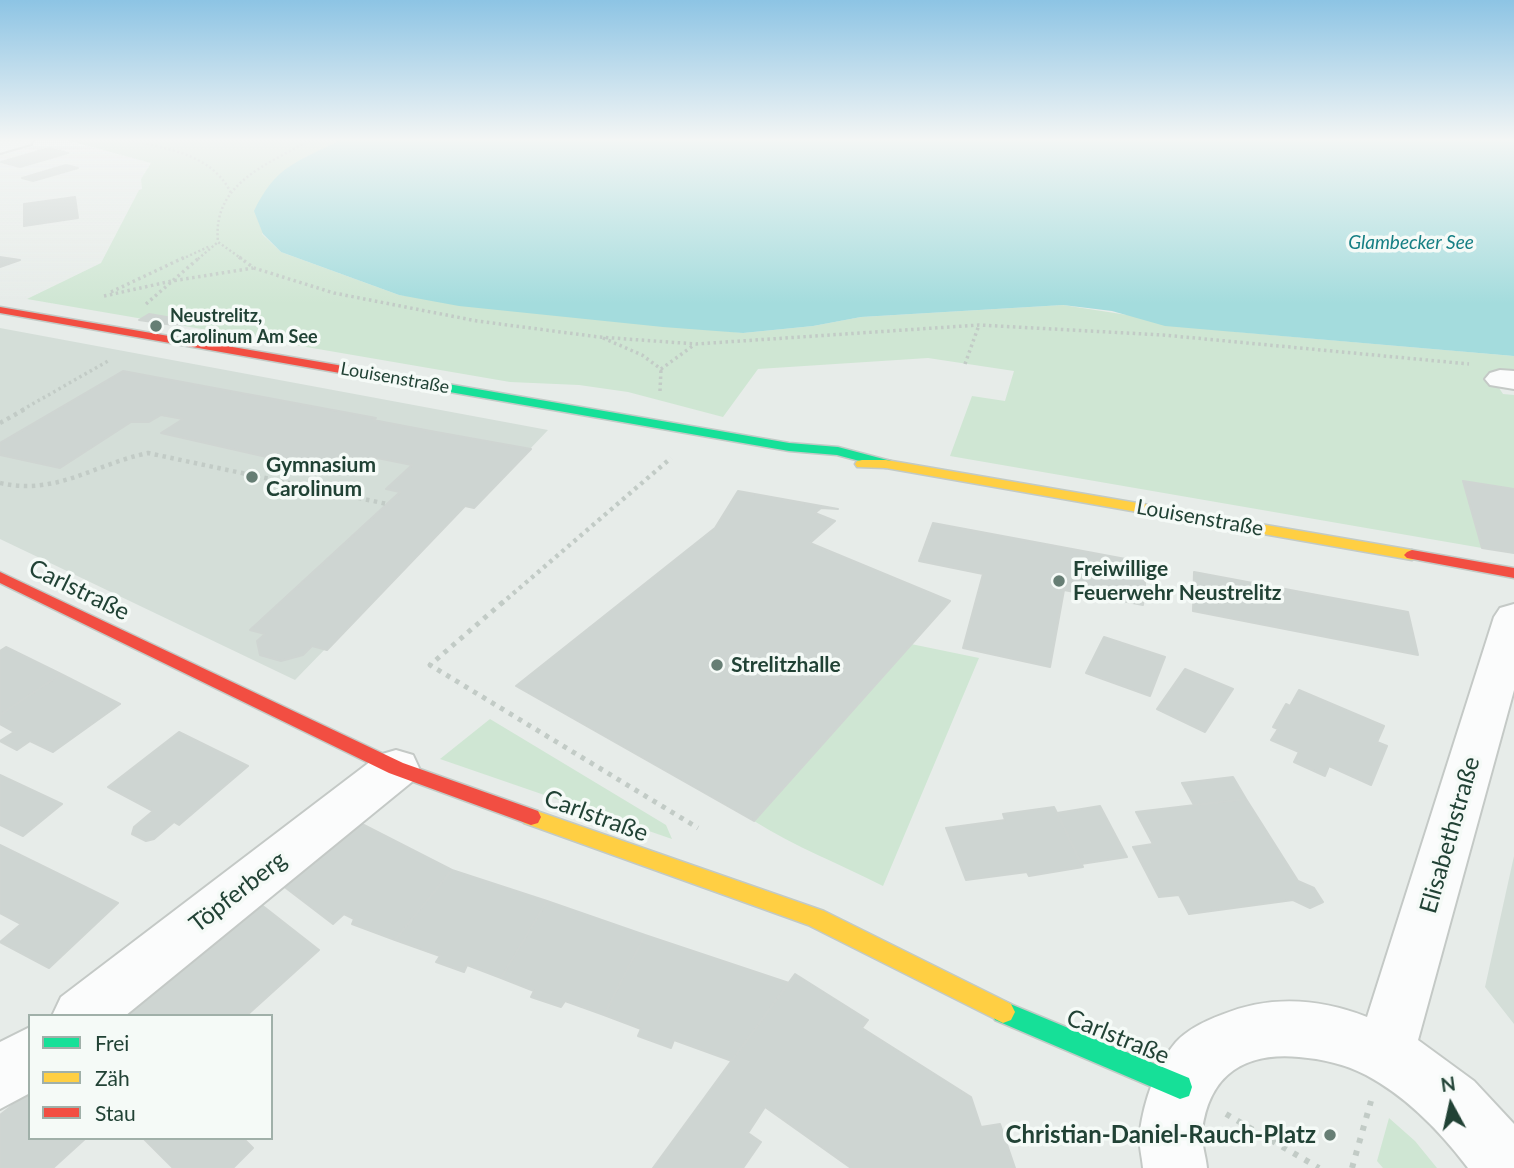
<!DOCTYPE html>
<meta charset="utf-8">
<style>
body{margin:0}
#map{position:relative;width:1514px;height:1168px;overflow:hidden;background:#e7ece9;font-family:Lato,sans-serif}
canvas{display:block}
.legend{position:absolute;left:28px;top:1014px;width:245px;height:126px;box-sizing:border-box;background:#f5faf7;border:2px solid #a0b0a9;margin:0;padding:9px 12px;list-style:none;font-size:21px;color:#214235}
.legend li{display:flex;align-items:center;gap:14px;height:35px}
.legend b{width:35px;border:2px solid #a0b0a9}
.north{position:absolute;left:1416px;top:1070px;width:70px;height:70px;-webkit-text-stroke:5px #f5faf7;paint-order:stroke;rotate:352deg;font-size:19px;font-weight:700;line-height:28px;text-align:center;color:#214235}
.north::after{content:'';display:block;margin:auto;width:24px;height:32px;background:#214235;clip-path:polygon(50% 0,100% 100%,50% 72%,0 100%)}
</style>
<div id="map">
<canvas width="1514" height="1168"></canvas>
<ul class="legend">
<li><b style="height:9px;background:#16e098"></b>Frei</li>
<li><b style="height:9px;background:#ffcf43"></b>Zäh</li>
<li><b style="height:9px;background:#f24e42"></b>Stau</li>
</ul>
<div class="north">N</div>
</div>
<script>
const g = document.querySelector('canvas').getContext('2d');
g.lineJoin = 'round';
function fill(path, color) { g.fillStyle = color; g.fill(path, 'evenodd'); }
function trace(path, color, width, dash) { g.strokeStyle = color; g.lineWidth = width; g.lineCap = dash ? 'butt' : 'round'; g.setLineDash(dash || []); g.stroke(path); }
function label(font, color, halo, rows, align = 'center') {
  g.font = font + ' Lato,sans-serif'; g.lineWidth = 7; g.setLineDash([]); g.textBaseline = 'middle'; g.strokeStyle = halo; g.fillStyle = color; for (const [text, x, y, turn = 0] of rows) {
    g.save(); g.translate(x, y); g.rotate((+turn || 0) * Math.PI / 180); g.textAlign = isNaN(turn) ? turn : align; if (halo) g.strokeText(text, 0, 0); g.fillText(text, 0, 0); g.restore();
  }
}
fill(new Path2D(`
 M0,328l548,102 -74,78 -10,-2 -169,174 -295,-141z
 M1514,856v168l-29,-37z`), '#d4ded8');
fill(new Path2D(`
 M66,140h274l-20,11 -58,83 19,18 118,43 344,38 70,-7 48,-9 202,-12 174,27 277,24v20l-24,-2 13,20 11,1v94l-51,-8 19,67 -532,-92 22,-60 33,5 9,-30 -86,-13 -170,11 -35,48 -95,-25 -49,-7 -69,-3 -483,-83 74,-36 38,-73 3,-1 -1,-10 10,-16z
 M911,644l68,14 -96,228c-43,-22 -88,-39 -129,-65z
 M490,719l176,106 6,14 -232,-80z
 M1389,1118l26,23 22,27h-54l-6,-7z`), '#cfe6d3');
fill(new Path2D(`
 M340,140h1174v216l-349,-30 -53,-15 -49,-6 -202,12 -48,9 -70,7 -80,-6 -204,-21 -60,-11 -118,-43 -18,-18 -9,-23c22,-46 44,-49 86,-71z`), '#a4dcdd');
const building = new Path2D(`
 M49,148l19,5 -48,14 -19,-5z
 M66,165l12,3 -45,13 -11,-3z
 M75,197l3,21 -54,8v-22z
 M0,257l20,3 -20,7z
 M149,314l41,7 -10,5 -41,-6z
 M123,371l253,47 -3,2 63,12 95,17 -57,59 -9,-2 -138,144 -15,-4 -9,9 -22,6 -21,-6 -3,-14 8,-7 -15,-4 150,-138 -14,-3 26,-24 -40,-8 -19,17 -38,-6 -154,-35 22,-14 -22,-4 -12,7h-18l-71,46 -60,-13v-12z
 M1463,481l51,8v64l-32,-5z
 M738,491l100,18 -17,-1 -6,5 20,8 -25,22 140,58 -196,220 -238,-135 199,-158z
 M933,523l214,40 -4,42 -79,-15 -14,77 -87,-19 20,-74 -64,-13z
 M1194,572l214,40 10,43 -225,-44z
 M1104,637l61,20 -15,39 -64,-23z
 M6,647l55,27 -61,41v-64z
 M1185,669l48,20 -28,43 -48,-23z
 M61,674l59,30 -67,48 -23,-11 -13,9 -17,-9 14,-9 -14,-8v-9z
 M1299,690l85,36 -7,16 10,4 -16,39 -42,-19 -4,10 -31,-14 5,-10 -28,-12 7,-11 -5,-2 13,-23 4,2z
 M179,732l69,34 -69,59 -5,-3 -20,17 -8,2 -14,-7 2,-7 19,-16 -45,-24z
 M0,775l62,29 -39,32 -23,-11z
 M1233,777l13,22 -52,6 -12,-22z
 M1246,799l52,82 16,7 9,14 -13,6 -17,-8 -104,14 -10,-19 -20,2 -26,-50 20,-3 -17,-32z
 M1100,806l27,51 -46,7 -24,-51z
 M1054,807l29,60 -54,9 -2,-4 -61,8 -20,-52 59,-8 -2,-6z
 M358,822l94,48 -57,70 -43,-16 2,-5 -10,-5 -11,10 -51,-39z
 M0,845l118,58 -69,65 -49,-26 21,-18 -21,-11z
 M452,870l95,31 -46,77 -34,-13 -3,7 -28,-10 4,-6 -45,-16z
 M547,901l98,34 -41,80 -39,-14 -4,6 -30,-10 3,-6 -33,-13z
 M259,903l60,47 -73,66h-125z
 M645,935l144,48 -57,78 -58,-21 -3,8 -33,-12 3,-7 -37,-14z
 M795,974l73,46 -6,8 109,69 10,30 19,-3 15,44h-164l-86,-61 -17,26 13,9 -18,26h-90z
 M30,1091v47h56l-33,30h-53v-53z
 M143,1138h100l10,10 -20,20h-60z`);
fill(building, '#ced5d2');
trace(building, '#cfd5d2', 2);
const street = new Path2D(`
 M33,140l-2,4 -31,9v-12z
 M1500,370l14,1v18l-24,-4 -5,-6 5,-6z
 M1514,604v86l-96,350 56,41 40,43v44h-46c-28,-37 -61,-71 -102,-93 -21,-11 -44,-16 -67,-18 -54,-5 -90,17 -97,74 -1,12 4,25 5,37h-64c-1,-12 -5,-25 -3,-37 4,-30 16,-66 36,-89 12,-13 29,-21 45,-27 49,-20 97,-17 146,2l127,-400 6,-9z
 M396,750l17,5 6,13 -6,13 -288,235h-73l9,-19 318,-242z
 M30,1027v66l-30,16v-67z`);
const fast = new Path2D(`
 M442,383l347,60 49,4 53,14 2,3 -7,4 -49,-13 -48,-4 -351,-61 -2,-3z
 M1003,1001l186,77 3,9 -3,9 -9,3 -185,-79 -4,-8 4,-8z`);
const slow = new Path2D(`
 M862,460h24l526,90 8,5 -8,5 -526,-92 -29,-1 -2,-3 2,-3z
 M531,809l293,102 187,93 4,8 -4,8 -8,3 -195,-98 -284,-102 -3,-6 3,-6z`);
const jam = new Path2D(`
 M0,307l442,76 6,4 -6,4 -442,-78z
 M1412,550l102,18v10l-107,-20 -3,-3 3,-3z
 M0,572l403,191 135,48 3,6 -3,6 -7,2 -142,-52 -389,-190z`);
trace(street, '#c4c9c6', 4);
trace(fast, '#c2cac6', 3);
trace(slow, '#c2cac6', 3);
trace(jam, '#c2cac6', 3);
trace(new Path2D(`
 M129,140c39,9 83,14 102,53
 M182,259l28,-13
 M198,259l20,-17
 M242,259l-24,-17c-6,-59 49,-77 92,-102`), '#c2cbc6', 2.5, [2, 2.5]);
trace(new Path2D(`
 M239,257l15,11 80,25 143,28 122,16 97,7 283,-19 184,10 306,29
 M111,292l74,-35
 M104,296l68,-15 81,-13
 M146,304l54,-47
 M603,338l39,17 19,14 33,-24
 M965,364l14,-39
 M660,391l1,-22
 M22,410l86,-49`), '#c2cbc6', 3.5, [2.5, 3.5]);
trace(new Path2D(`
 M0,423l25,-14
 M0,483c56,13 95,-19 148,-30l239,51
 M501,604l170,-146`), '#c2cbc6', 4.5, [3.5, 4.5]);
trace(new Path2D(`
 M503,602l-73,63 268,163`), '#c2cbc6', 5, [4.5, 6]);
trace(new Path2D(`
 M1226,1114l93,54
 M1352,1168l19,-67`), '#c2cbc6', 6, [5, 8]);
fill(street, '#fbfcfc');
fill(fast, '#16e098');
fill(slow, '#ffcf43');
fill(jam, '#f24e42');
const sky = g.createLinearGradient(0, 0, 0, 304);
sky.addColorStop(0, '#8dc4e4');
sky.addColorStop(0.46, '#f4f6f5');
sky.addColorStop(1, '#f4f6f500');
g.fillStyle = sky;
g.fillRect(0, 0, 1514, 304);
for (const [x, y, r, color] of [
 [156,326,7,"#667e74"],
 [252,477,7,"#667e74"],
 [1059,581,7,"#667e74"],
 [717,665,7,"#667e74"],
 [1330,1135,7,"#667e74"]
]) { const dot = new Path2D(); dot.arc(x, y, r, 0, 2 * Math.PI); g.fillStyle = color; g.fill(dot); trace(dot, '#f5faf7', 2.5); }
label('bold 18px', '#214235', '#f5faf7', [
 ["Neustrelitz,",170,316],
 ["Carolinum Am See",170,337]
], 'left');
label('18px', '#214235', '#f5faf7', [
 ["Louisenstraße",395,378,10]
]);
label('italic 19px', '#157f84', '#f5faf7', [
 ["Glambecker See",1411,243]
]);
label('bold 21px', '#214235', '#f5faf7', [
 ["Gymnasium",266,465],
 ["Carolinum",266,489],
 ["Freiwillige",1073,569],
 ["Feuerwehr Neustrelitz",1073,593],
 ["Strelitzhalle",731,665]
], 'left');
label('21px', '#214235', '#f5faf7', [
 ["Louisenstraße",1200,518,10]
]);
label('24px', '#214235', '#f5faf7', [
 ["Carlstraße",79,590,26],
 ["Carlstraße",596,816,20],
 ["Elisabethstraße",1450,835,-74],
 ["Töpferberg",238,892,-38],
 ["Carlstraße",1118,1037,22]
]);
label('bold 24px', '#214235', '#f5faf7', [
 ["Christian-Daniel-Rauch-Platz",1316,1135]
], 'right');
</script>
